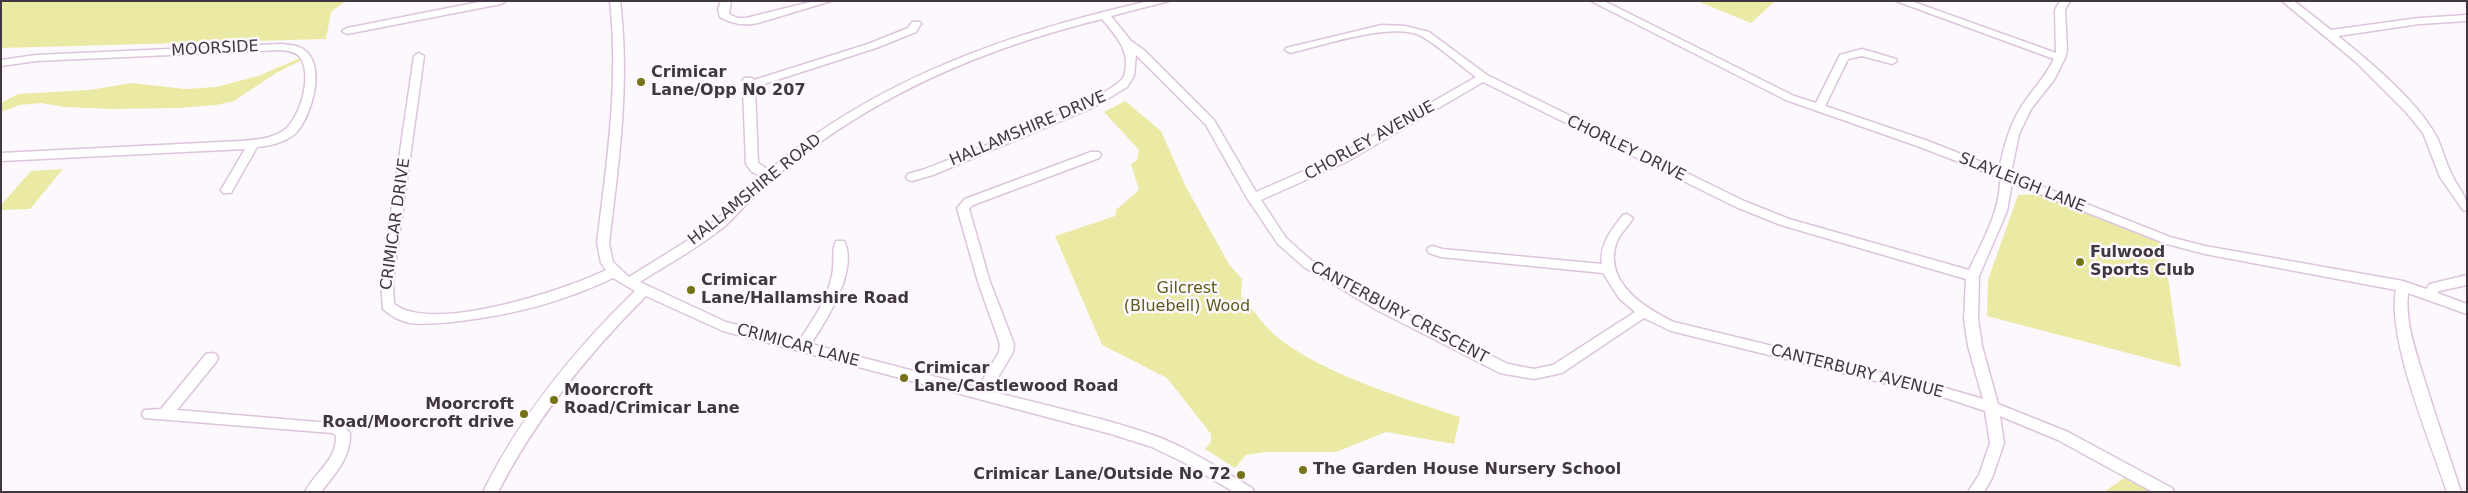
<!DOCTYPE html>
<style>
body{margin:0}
#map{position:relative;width:2468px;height:493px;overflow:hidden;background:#fdf8fd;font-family:"DejaVu Sans",sans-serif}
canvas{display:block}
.frame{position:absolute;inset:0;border:2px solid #413741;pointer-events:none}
</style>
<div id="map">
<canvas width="2468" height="493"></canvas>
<div class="frame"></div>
</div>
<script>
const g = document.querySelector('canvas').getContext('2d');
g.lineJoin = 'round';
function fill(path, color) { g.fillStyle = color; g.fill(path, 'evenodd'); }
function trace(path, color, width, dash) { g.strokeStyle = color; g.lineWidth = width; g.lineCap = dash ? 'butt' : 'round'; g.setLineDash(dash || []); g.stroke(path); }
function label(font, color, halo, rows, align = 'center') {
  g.font = font + ' "DejaVu Sans",sans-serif'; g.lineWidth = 5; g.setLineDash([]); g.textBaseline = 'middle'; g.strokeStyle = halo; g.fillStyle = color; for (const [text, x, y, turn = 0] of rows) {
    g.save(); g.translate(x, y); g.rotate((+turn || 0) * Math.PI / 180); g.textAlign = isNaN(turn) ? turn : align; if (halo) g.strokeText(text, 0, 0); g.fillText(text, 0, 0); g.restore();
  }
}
fill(new Path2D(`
 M1,1h351l-9,2 -12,9 -5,27 -325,9z
 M1697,1h78l-24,22z
 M300,58v3l-24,12 -42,28 -18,4 -38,3 -67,1 -46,-2 -24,-4 -21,2 -19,7v-9l17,-9 71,-4 43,-7 53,6 31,-2 42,-11z
 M1125,101l36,30 25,56 43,77 13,15 -1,18c12,12 23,29 36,40 46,37 126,61 183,80l-6,27 -68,-12 -50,20h-70l-20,3 -11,13 -30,-19 6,-7v-8l-44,-56 -65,-33 -47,-109 60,-20 1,-6 23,-20 -8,-26 6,-4 2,-10 -35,-38z
 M63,169l-33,40 -29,1v-5l30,-34z
 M2037,194l126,50 18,123 -194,-51 1,-36 30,-85z
 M2124,478l28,14h-48z`), '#eaeaa4');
const minor = new Path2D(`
 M484,1h22l-5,3 -154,30 -5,-3 5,-3z
 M610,1h10c10,82 -1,161 -11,242l4,19 16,15 72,-45 24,-20 36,-36 -9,-4 -6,-8 -3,-76 2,-3 -2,-5 1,-2h8l2,2 114,-36 40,-16 4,-6h8l1,2 -5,8 -40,16 -121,39 3,76 11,7c109,-92 243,-138 380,-169h20l-58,15 20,25 13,9 70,70 42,72 82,-36 138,-79c-18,-13 -35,-29 -53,-40 -29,-17 -101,9 -133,16l-5,-3 1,-2 96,-23 23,1 24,6 58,43 257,126 45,18 180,51c13,-28 32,-60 31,-92l-80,-31 -134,-47 -195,-99h13l190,95 22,7 24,-48 22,-6 34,10 1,2 -5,3 -30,-8 -14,3 -23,47 103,35 71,28c5,-22 10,-42 22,-62 11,-17 23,-28 33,-48l-158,-58h15l145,52 -1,-43 5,-9h10l-5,9 2,40 -2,8 -11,22 -23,29 -12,25 -8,40 159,63 35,9 198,35 23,8 4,-5 37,-9v10l-28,6 -2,2 30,11v10l-59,-21c-3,27 6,53 14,79 12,40 26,80 39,120h-14c-17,-52 -60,-152 -51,-202l-191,-36 -38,-10 -155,-61 -5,28 -28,65 -1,43 4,27 16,58 70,28 104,56 2,4h-21l-95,-52 -58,-24 4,27 -12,35 -8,14h-16l11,-17 11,-32 -5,-32 -36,-12 -278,-68 -27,-13 -82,55 -28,6 -34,-6 -123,-63 -73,-43 -26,-23 -31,-46 -41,-73 -70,-70 -2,21 -7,11 -33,20 -161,68 -21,6 -4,-1 -2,-3 2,-3 17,-5c30,-12 190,-71 199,-93 8,-24 -8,-40 -22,-57 -101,25 -198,63 -283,124 -19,13 -37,27 -54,43 -14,12 -26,27 -40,40 -27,22 -57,38 -85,56l86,40 73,19c14,-21 28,-41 33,-66 3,-10 -1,-25 4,-34h8c15,29 -18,80 -33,103l167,44 21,-36 1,-8 -22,-62 -21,-74 8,-9 126,-47h8l2,3 -2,3 -126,47 -4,4 21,73 24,62 -1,8 -23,39c57,15 116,27 171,47 32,13 62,33 91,50l2,4h-20l-51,-30 -31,-15 -41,-13 -388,-103 -77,-35c-59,59 -110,122 -148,196h-15c38,-77 91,-142 152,-201l-22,-13c-48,23 -100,37 -153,43 -16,2 -34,4 -50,2 -10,-2 -19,-7 -27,-14l-2,-27 33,-226 5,-3 5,3 -31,226 1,22c39,30 171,-14 212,-34l-5,-7 -4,-20c10,-81 22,-160 13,-242zM1483,82l253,125 45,18 185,54 -2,40 4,27 15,53 -34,-10 -275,-67c-30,-14 -70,-40 -58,-78 3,-10 12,-17 17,-26l-6,-4 -4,1c-11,14 -24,30 -21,49l-160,-15 -9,-3 -4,1 -2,3 2,3 12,4 162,16 16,25 16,14 -82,53 -19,4 -26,-5 -121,-60 -75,-43 -26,-23 -25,-38 85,-38z
 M721,1h10l-2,13 8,4h9l68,-17h17l-73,22c-13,3 -26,1 -38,-6l-2,-8z
 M2282,1h12l37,29 88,-12 48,-3v6l-48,3 -81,12c31,25 77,63 97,98 7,12 10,27 16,39 7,16 16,20 16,38l-4,-1 -23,-33 -17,-44 -17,-21 -50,-50z
 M281,44c7,1 16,1 22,5 24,15 9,67 -7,84 -10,9 -26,13 -39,14l-26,46h-8l-2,-3 24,-41 -244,12v-8l240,-12c14,-1 29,-2 42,-10 17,-11 31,-58 16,-75 -5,-5 -11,-5 -18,-6l-245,11 -35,5v-6l35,-5z
 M211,353l5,1 2,4 -2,4 -39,48 164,14 9,9c1,24 -15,41 -29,59h-16c10,-20 32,-32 31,-56l-3,-3 -189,-15 -2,-4 2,-4 17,-1 45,-55z`);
trace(minor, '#ddc4dd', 3);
fill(minor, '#fff');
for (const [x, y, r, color] of [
 [641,82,5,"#757317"],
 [2080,262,5,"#757317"],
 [691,290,5,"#757317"],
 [904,378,5,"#757317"],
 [554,400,5,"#757317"],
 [524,414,5,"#757317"],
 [1303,470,5,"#757317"],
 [1241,475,5,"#757317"]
]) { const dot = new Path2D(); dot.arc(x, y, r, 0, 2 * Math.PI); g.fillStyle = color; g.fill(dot); trace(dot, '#fdf8fd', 2); }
label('16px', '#413741', '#fdf8fd', [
 ["MOORSIDE",215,49,-3],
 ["HALLAMSHIRE DRIVE",1028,129,-23],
 ["CHORLEY AVENUE",1370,141,-29],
 ["CHORLEY DRIVE",1626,149,26],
 ["SLAYLEIGH LANE",2022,183,22],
 ["HALLAMSHIRE ROAD",755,190,-39],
 ["CRIMICAR DRIVE",396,224,-82],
 ["CANTERBURY CRESCENT",1399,313,28],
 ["CRIMICAR LANE",798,346,15],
 ["CANTERBURY AVENUE",1857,372,14]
]);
label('bold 16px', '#413741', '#fdf8fd', [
 ["Crimicar",651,73],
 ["Lane/Opp No 207",651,91],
 ["Fulwood",2090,253],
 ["Sports Club",2090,271],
 ["Crimicar",701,281],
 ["Lane/Hallamshire Road",701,299],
 ["Crimicar",914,369],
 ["Lane/Castlewood Road",914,387],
 ["Moorcroft",564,391],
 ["Road/Crimicar Lane",564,409],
 ["Moorcroft",514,405,"right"],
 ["Road/Moorcroft drive",514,423,"right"],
 ["The Garden House Nursery School",1313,470],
 ["Crimicar Lane/Outside No 72",1231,475,"right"]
], 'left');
label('16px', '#5c5b1b', '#fdf8fd', [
 ["Gilcrest",1187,289],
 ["(Bluebell) Wood",1187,307]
]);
</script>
